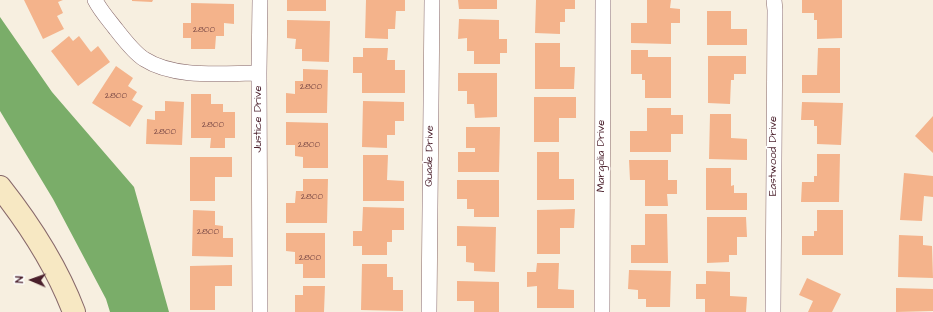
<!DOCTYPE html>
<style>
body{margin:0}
#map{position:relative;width:933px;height:312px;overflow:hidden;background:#f7efe0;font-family:"Architects Daughter",sans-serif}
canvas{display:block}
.north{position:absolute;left:12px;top:260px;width:40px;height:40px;-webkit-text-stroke:3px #fff;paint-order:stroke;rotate:272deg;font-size:11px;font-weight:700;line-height:16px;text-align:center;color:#4a1f2b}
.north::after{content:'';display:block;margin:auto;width:14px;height:18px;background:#4a1f2b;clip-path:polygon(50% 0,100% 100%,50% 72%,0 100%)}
</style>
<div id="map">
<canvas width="933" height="312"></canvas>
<div class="north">N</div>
</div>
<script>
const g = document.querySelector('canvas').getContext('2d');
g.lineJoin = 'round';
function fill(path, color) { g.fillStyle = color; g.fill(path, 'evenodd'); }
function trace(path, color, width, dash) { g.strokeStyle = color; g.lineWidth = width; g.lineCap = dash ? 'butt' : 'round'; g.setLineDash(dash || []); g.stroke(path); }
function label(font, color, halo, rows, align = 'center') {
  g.font = font + ' "Architects Daughter",sans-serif'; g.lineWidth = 3; g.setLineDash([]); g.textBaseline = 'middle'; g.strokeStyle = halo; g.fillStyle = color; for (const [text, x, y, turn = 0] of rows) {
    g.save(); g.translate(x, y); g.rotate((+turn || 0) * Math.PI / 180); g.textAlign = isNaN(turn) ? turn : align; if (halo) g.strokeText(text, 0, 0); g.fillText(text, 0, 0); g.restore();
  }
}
fill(new Path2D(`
 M0,17l52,75 82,95 35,125h-59l-4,-13 -53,-100 -53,-88z`), '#7aad69');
fill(new Path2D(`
 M24,0h39l-5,2 5,11 -6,3 7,13 -21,10z
 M132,0h21l-1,2 -20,-1z
 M287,0h39v11h-39z
 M366,0h39v11h-9l-1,18h-7v10l-23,-1z
 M458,0h39v9h-38z
 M536,0h39v9h-10v13h-5v12l-25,-1z
 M647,0h24l-1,8 10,1v14h-9v21l-40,-1v-20h16z
 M802,0h40v38l-25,1v-19h-3v-7h-12z
 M191,3l43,1v20l-10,-1v13h-8l-1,13h-24v-11h-8v-15h8z
 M707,11h24v18h16v16h-40z
 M459,19l40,1v19h8v14h-7v11h-26v-13h-7v-13l-9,1z
 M287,20l43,1 -1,41 -27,-1v-12h-7l1,-10 -9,-1z
 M69,36l4,5 6,-5 12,16 7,-6 12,16 -32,24 -27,-35z
 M535,43h25v24h15l-1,22h-39z
 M363,48h25l-1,12h8v10h10v23h-43v-20h-9v-16h10z
 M818,48h22v45h-38v-18h15z
 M631,50h17v7h23v41h-26v-18h-3v-6h-11z
 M708,56h38v18h-12v6h-3l-1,24 -22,-1z
 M116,66l17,12 -5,8 9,6 -5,8 11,6 -13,21 -38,-24z
 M303,69l25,1 -1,43h-41v-20l9,1v-13h8z
 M458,73h39v44l-22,1 -1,-14h-7v-13h-9z
 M191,94h20v10h12v8h12v26h-10v10h-15l1,-10h-20z
 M534,97h42v21h-17v24h-25z
 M165,101l19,1 -2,43 -36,-1 1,-25 8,1v-9h10z
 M363,101l41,1v19h-9v14h-8v13l-25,-1z
 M802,102l41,1 -2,42 -24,-1v-18h-3v-6h-13z
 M647,108h24v7h12v19h-12v18h-41v-21h17z
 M710,114h21v24l16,1v21l-38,-1z
 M933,116v37l-18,-17z
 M286,122l42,1v45h-25v-11l-8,-1v-11h-9z
 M466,127h34l-1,45h-41v-20h17v-4h-9z
 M537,152h22v27h15v21h-37z
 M817,154h23l-1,48h-38l1,-20h12v-6h3z
 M363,155h25l-1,25 17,1v20h-41z
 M190,157h42v20h-17v24h-25z
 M629,160h39v20h9v14h-10l1,12h-23v-26h-15z
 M706,168h25v18l3,-1v8h13v17h-41z
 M904,173l29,3v21l-9,-1 -2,25 -22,-1z
 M303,179h25l-1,44h-41v-20h9l1,-12h7z
 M457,180h42v37h-25v-8h-7v-10h-10z
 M363,207l41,1v22h-12v12h-5v13h-25v-9h-9v-15h9z
 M575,209l-1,19h-14v26h-23v-44z
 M193,210l22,1v14l8,1v12h10v19l-41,-1z
 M817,210h26v45h-41v-19h12v-5h3z
 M645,214h22l1,49h-37v-18h14z
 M707,217h39l1,20h-10v18h-8v7l-22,1z
 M457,226l39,1 -1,45 -21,-1v-8l-8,-1v-16h-9z
 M286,233h39v45h-22v-14h-8v-12l-9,-1z
 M899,235l24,1v9l9,1 1,32 -35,-1z
 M537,263h22l-1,26 16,1v18h-37v-22l-10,1v-15h9z
 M362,264h25v13h6v13h10v21l-42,-1z
 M232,265v21h-17v24h-25v-44z
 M629,270l42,1 -1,36h-24v-8h-8v-9l-10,-1z
 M706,271l24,1v24l17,1 -1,15h-41v-13h-9v-15h10z
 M807,278l34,16 -9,18h-24l5,-11 -14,-6z
 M457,281l42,1v30h-25v-11h-17z
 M303,286h22l-1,26h-29v-17h8z
 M896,288l37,1v22l-37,1z`), '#f4b38b');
const street = new Path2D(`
 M95,0c5,10 13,19 20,28 7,9 19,25 29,31 31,20 79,14 115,14l1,239
 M259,73l1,-73
 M429,312l3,-312
 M602,312l1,-312
 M773,312l2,-302 -1,-10`);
const secondary = new Path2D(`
 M0,187c30,38 57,80 74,125`);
trace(street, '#87686a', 16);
trace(secondary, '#87686a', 24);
trace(street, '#fff', 15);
trace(secondary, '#f7e8c3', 22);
label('9px', '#744443', null, [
 ["2800",204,30],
 ["2800",311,87],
 ["2800",116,96],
 ["2800",213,125],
 ["2800",165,132],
 ["2800",309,145],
 ["2800",312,197],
 ["2800",208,232],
 ["2800",310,258]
]);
label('11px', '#4a1f2b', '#fff', [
 ["Justice Drive",259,119,-90],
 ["Quade Drive",430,156,-89],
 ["Margolia Drive",602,156,-90],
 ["Eastwood Drive",774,156,-90]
]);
</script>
